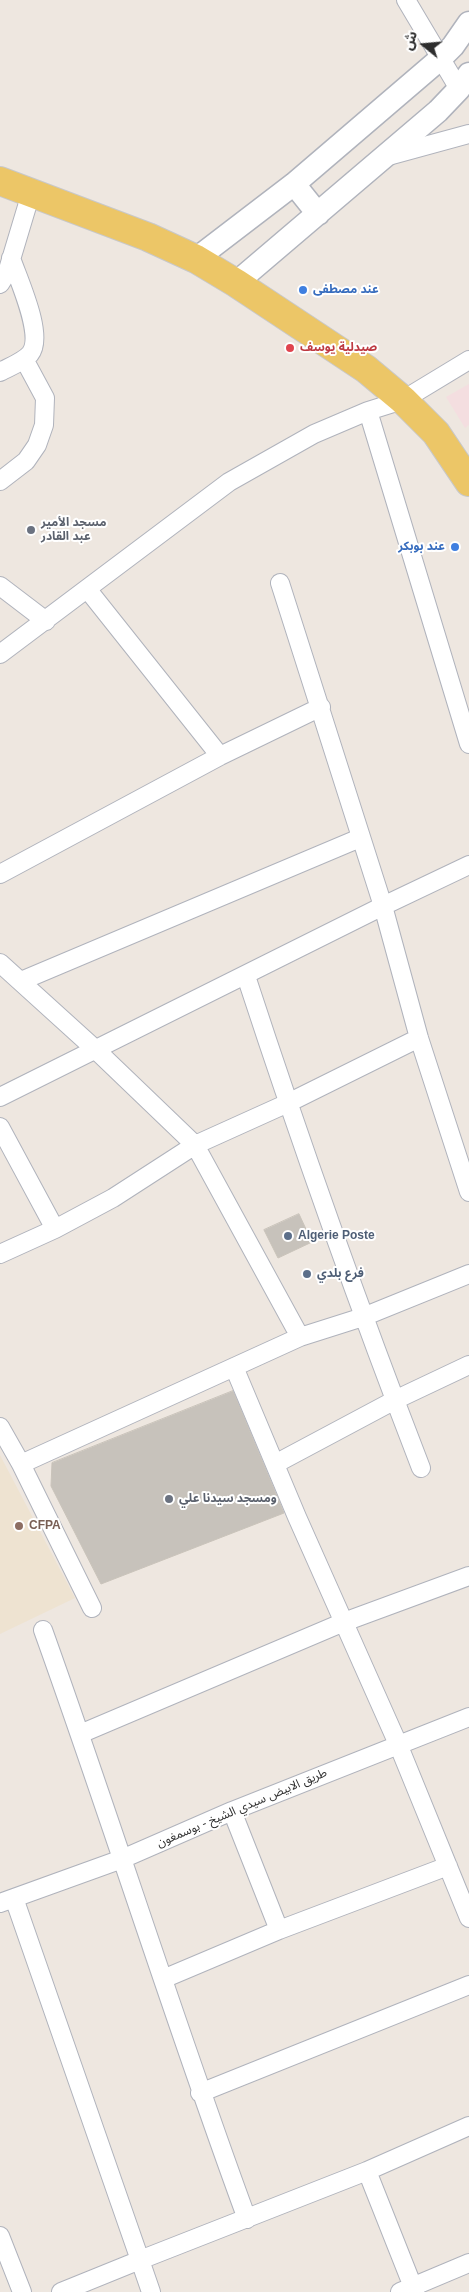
<!DOCTYPE html>
<meta charset="utf-8">
<style>
body{margin:0}
#map{position:relative;width:469px;height:2292px;overflow:hidden;background:#eee7e0;font-family:Helvetica,"Noto Sans Arabic",sans-serif}
canvas{display:block}
.north{position:absolute;left:399px;top:20px;width:50px;height:50px;-webkit-text-stroke:4px #fff;paint-order:stroke;rotate:287deg;font-size:14px;font-weight:700;line-height:20px;text-align:center;color:#2d2d2d}
.north::after{content:'';display:block;margin:auto;width:18px;height:22px;background:#2d2d2d;clip-path:polygon(50% 0,100% 100%,50% 72%,0 100%)}
</style>
<div id="map">
<canvas width="469" height="2292"></canvas>
<div class="north">ش</div>
</div>
<script>
const g = document.querySelector('canvas').getContext('2d');
g.lineJoin = 'round';
function fill(path, color) { g.fillStyle = color; g.fill(path, 'evenodd'); }
function trace(path, color, width, dash) { g.strokeStyle = color; g.lineWidth = width; g.lineCap = dash ? 'butt' : 'round'; g.setLineDash(dash || []); g.stroke(path); }
function label(font, color, halo, rows, align = 'center') {
  g.font = font + ' Helvetica,"Noto Sans Arabic",sans-serif'; g.lineWidth = 4; g.setLineDash([]); g.textBaseline = 'middle'; g.strokeStyle = halo; g.fillStyle = color; for (const [text, x, y, turn = 0] of rows) {
    g.save(); g.translate(x, y); g.rotate((+turn || 0) * Math.PI / 180); g.textAlign = isNaN(turn) ? turn : align; if (halo) g.strokeText(text, 0, 0); g.fillText(text, 0, 0); g.restore();
  }
}
fill(new Path2D(`
 M0,1455l75,143 -75,36z`), '#eee3d1');
fill(new Path2D(`
 M469,384v41l-4,3 -19,-31z`), '#f4dee0');
const building = new Path2D(`
 M299,1214l13,28 -34,16 -14,-28z
 M233,1391l51,122 -183,71 -50,-98 1,-23z`);
fill(building, '#c7c2bb');
trace(building, '#c9c3ba', 1);
const minor = new Path2D(`
 M406,0l53,89
 M388,156l81,-22
 M0,284l7,-11 24,-80
 M0,372c9,-5 23,-10 30,-18 15,-18 -12,-75 -19,-96
 M368,411l101,333
 M0,481l26,-20 11,-16 7,-20 1,-27 -21,-39
 M280,583l103,323 36,132 50,154
 M0,586l46,35
 M88,590l132,166
 M0,654l229,-172 85,-48 54,-23 35,-11 66,-40
 M0,874l220,-118 101,-49
 M0,963l96,87 99,95 105,192
 M246,976c54,165 112,329 175,492
 M21,981l339,-143
 M0,1097l383,-191 86,-41
 M0,1127l55,102
 M0,1254l55,-25 58,-31 82,-53 93,-42 131,-65
 M234,1367l63,150 101,227 71,174
 M0,1427l21,37 71,144
 M21,1464l279,-127 63,-20 106,-43
 M275,1464l120,-64 74,-35
 M43,1630c70,195 132,394 204,589
 M80,1734l264,-112 125,-46
 M232,1811l47,119
 M14,1898l126,362 -79,32
 M0,1903l122,-44 110,-48 237,-94
 M163,1979l116,-49 169,-64
 M200,2093l269,-108
 M367,2171l48,121
 M0,2236l22,56
 M151,2292l-11,-32 227,-89 102,-45
 M400,2292l69,-29`);
const tertiary = new Path2D(`
 M294,184l24,30
 M196,259l98,-75 146,-125 13,-13 16,-23
 M236,283l202,-172 21,-22 10,-15`);
const primary = new Path2D(`
 M0,181l148,56 48,22 40,24 130,86 37,31 33,33 33,49`);
trace(minor, '#b0b3bc', 20);
trace(tertiary, '#b0b3bc', 25);
trace(primary, '#c8c8c8', 30);
trace(minor, '#fff', 18);
trace(tertiary, '#fff', 22);
trace(primary, '#ecc667', 28);
for (const [x, y, r, color] of [
 [303,290,5,"#3f7fe0"],
 [290,348,5,"#e0444e"],
 [31,530,5,"#6b7280"],
 [455,547,5,"#3f7fe0"],
 [288,1236,5,"#5c6f8a"],
 [307,1274,5,"#5c6f8a"],
 [169,1499,5,"#6b7280"],
 [19,1526,5,"#8d6e63"]
]) { const dot = new Path2D(); dot.arc(x, y, r, 0, 2 * Math.PI); g.fillStyle = color; g.fill(dot); trace(dot, '#fff', 2); }
label('bold 12px', '#366cbe', '#fff', [
 ["عند مصطفى",313,290],
 ["عند بوبكر",445,547,"right"]
], 'left');
label('bold 12px', '#be3a42', '#fff', [
 ["صيدلية يوسف",300,348]
], 'left');
label('bold 12px', '#5b616d', '#fff', [
 ["مسجد الأمير",41,523],
 ["عبد القادر",41,537],
 ["ومسجد سيدنا علي",179,1499]
], 'left');
label('bold 12px', '#4e5e75', '#fff', [
 ["Algerie Poste",298,1236],
 ["فرع بلدي",317,1274]
], 'left');
label('bold 12px', '#785e54', '#fff', [
 ["CFPA",29,1526]
], 'left');
label('12px', '#2d2d2d', '#fff', [
 ["طريق الابيض سيدي الشيخ - بوسمغون",242,1808,-23]
]);
</script>
